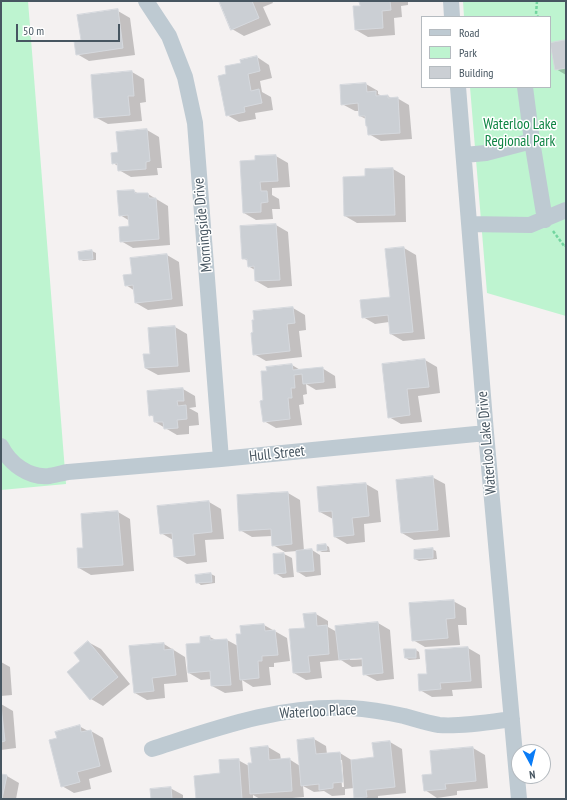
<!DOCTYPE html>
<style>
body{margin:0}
#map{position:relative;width:567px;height:800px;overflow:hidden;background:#f4f1f1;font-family:"PT Sans Narrow",sans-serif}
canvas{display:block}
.frame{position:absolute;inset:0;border:2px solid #475661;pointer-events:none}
.legend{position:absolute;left:421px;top:16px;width:130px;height:72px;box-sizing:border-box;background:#fff;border:1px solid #b5bbc0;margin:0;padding:5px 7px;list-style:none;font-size:12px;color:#475661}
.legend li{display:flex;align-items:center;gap:8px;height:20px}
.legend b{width:20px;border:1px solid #b5bbc0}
.north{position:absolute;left:511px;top:744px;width:40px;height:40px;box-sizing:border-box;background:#fff;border:1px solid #b5bbc0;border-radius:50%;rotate:173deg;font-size:11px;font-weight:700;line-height:16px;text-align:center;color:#475661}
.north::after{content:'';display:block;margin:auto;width:14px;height:18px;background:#0a7cf6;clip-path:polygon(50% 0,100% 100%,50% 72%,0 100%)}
.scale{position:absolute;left:16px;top:24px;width:104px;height:18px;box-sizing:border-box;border:2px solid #475661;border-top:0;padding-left:5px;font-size:12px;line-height:14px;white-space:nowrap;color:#475661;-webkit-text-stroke:3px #fff;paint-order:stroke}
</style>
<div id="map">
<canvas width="567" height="800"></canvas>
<div class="frame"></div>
<ul class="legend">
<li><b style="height:5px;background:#becad2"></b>Road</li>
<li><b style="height:11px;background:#bef4d0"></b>Park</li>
<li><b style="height:11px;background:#cbcfd4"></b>Building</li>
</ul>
<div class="north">N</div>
<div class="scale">50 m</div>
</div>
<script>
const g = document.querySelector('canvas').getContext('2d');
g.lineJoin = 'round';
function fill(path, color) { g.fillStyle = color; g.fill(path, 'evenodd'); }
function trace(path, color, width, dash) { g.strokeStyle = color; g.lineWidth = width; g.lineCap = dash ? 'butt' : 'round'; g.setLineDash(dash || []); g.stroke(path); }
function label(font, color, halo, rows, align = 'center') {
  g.font = font + ' "PT Sans Narrow",sans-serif'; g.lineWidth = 3; g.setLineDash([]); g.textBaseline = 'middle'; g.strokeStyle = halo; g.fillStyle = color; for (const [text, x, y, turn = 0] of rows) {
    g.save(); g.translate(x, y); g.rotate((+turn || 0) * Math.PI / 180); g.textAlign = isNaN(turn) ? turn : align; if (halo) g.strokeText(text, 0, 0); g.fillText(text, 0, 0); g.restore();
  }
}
fill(new Path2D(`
 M1,1h27l38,483 -65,6z
 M463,1h103v315l-79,-23 -17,-206h80v-70h-86z`), '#bef4d0');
fill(new Path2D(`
 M220,1h52l1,2 -10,4 8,18 -27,11 -12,-7z
 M360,1h48v4l-7,1 1,11 -8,1 1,17 -27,2 -12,-7 5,-24z
 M118,11l12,7 5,37 -46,6 -12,-7 5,-13z
 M566,41v34l-10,-6z
 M257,57l12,8 3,13 -12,3 2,11 9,5 2,13 -18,3 1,6 -17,3 -12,-7 1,-40z
 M132,72l12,7 2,23 -6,1 2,18 -34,3 -13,-7z
 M366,84l12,7v3l4,2h6l5,3 4,-1 12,7 3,34 -31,2 -12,-7 -3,-15 -6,-3v-5h-5l-13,-7z
 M147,130l12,7 3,31h-5l1,7 -27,2 -12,-7 -1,-4 -5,-3 6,-10z
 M276,156l12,7 2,24 -18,1v7l7,4 1,10h-8l1,10 -17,1 -12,-7 12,-52z
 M393,169l12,7 1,46 -49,1 -12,-7 21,-39v-7z
 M134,191l5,3h9l20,12 2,39 -37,3 -12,-7 9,-14v-6l-10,-6z
 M276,225l12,7 4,54 -24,2 -12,-7 -1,-11 -7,-4v-5l-5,-3z
 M404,248l12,7 9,84 -22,2 -12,-7 -2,-12 -14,2 -12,-7 28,-20z
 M92,251l4,2v7l-13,1 -3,-2 -1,-7z
 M167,255l12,7 4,44 -35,4 -12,-7 -1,-12 -9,-6 7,-10z
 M293,308l12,7 1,15 -7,1 3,26 -36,4 -12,-7z
 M175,327l12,7 3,38 -32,3 -13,-7 6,-13 -2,-27z
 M425,360l12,7 3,26 -22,3 4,26 -21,2 -12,-7z
 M292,365l10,6 20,-3 13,8 1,12 -20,2 -10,-6 1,10 -4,1 1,9 -5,1 3,20 -26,3 -12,-7 1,-20 3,-29v-4z
 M183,389l12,7 1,11 -7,1 9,5 1,12 -10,1v8l-12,1 -22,-13v-5l-5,-2 -1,-23z
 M432,477l13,7 5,53 -36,3 -12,-7z
 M366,484l12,7 3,31 -17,2 1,18 -18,2 -12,-7 -2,-18 -13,-7z
 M288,493l12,7 4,51 8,-1 8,5 1,20 -15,2 -8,-5 -1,-21 -12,1 -12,-7 -1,-9 -20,1 -12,-7 -2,-34z
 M209,502l12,7 3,30 -19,1 2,22 -20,2 -12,-7 -2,-17 -12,-7z
 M118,512l12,7 4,52 -43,4 -12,-7 5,-19 -2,-34z
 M326,545l3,2 1,5h-8l-4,-2z
 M432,549l4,2 1,8 -18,2 -4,-2z
 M274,554h10l8,4 2,19 -11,1 -8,-5z
 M211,574l4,2v7l-14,2 -4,-3z
 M453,601l13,7 1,17h-9l2,20 -35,2 -12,-7z
 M316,614l12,7v6l9,5 41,-9 12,7 4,49 -17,2 -13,-7v-8l-12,1 -11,-7 -21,2 2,16 -16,2 -12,-7 12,-45zM367,657v2l-17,1v-2z
 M264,625l23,13 3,23 -16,2v4h-5l2,18 -18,2 -11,-7 1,11 -18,2 -13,-7v-7l-11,1 -12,-7 12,-30 9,-6 6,3h11l11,6 4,-12z
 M88,642l13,7 29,35 -27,22 -12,-7 -9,-38z
 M164,644l21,13 3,25 -24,2 1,14 -18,2 -12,-7z
 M468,648l12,7 2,33 -30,2 1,6 -21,1 -12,-7 8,-15z
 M416,650l3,2 1,7 -11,1 -3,-2z
 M1,662l9,5 2,28 -11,1z
 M1,704l12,7 3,37 -15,2z
 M79,726l9,5h3l12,7 9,34 -23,7 2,10 -17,4 -12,-7 -4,-47z
 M314,739l12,7 1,8 13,-1 13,8 22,-3 15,-16 12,7 4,44 -28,3v3h-20l-3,-2 -1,-9 -9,1v6l-13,1 -8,-5 -10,1 -11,-6 1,11 -23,2h-21l-7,-4v4h-56l24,-25 17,-14 11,6 4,-3 -2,-14 17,-2 12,7 1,6 8,-1 11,7zM340,760h2l2,27h-2z
 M473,748l12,7 3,33 -31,3v4l-20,3 -12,-8 8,-15z
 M1,775l6,1 12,7 -3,16h-15z
 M170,788l13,7v4h-31z`), '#0003');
const building = new Path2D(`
 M219,1h33l7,17 -28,12z
 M359,1h31l1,9 -9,1 1,17 -28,2 -2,-24h7z
 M118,9l5,39 -47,7 -2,-14 7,-1 -4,-25z
 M566,40v28l-11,2 -5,-27z
 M257,56l3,15 -12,3 3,17 8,-2 3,14 -18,4 1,5 -19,4 -8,-40 8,-2 -1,-8 16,-3 -1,-3z
 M132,71l2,25h-6l2,19 -36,3 -3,-43z
 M366,83l1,9 9,-1v5l12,-1v3l10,-1 2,36 -32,2 -1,-9h-1l-1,-10h-6l-1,-13 -17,2 -1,-20z
 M147,129l3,32 -4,1v7l-28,2 -1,-8 -5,1 -1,-11 7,-1 -2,-20z
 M276,155l2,26 -18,1 1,9h6l1,11 -7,1v9l-18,1 -3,-52 15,-1v-4z
 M393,168l2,47 -51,1 -1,-39 22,-1v-7z
 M134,190l1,3h13l1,5h7l3,41 -39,3 -1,-15 10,-1 -1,-11 -9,1 -2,-25z
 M276,224l4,56 -25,1 -1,-15 -6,1 -1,-8h-5l-2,-33z
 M404,247l9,85 -23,2 -2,-19 -26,3 -2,-18 30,-3 -5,-48z
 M92,250l1,9 -14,1 -1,-8z
 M167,254l5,45 -37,4 -2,-18 -8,1 -2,-11 9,-1 -2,-16z
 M293,307l2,16 -8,1 3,27 -37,4 -2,-22 2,-1 -1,-12h2l-1,-9z
 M175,326l3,40 -33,2 -2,-14h7l-2,-26z
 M425,359l4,28 -22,2 3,26 -22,3 -6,-54z
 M292,364l1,6 30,-3 1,15 -21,2 -1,-10 -8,1 1,13h-4l1,10h-4l2,21 -27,3 -3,-21 3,-1 -2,-29h6l-1,-4z
 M183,388l1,13h-7l1,5 8,-1 1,14 -10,1 1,8 -14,1 -1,-7h-9l-1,-7 -4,1 -2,-25z
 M433,476l5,54 -37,3 -5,-53z
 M366,483l3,33 -17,2 2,17 -20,2 -2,-26 -13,1 -2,-25z
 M288,492l4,52 -20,2 -1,-17 -32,2 -2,-36z
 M209,501l3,31 -19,2 2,21 -21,2 -2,-24 -12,1 -3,-28z
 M118,511l5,54 -45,3 -1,-20h6l-2,-34z
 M326,544l1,6 -10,1v-6z
 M433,548v10l-19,1v-9z
 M312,549l2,22 -17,1 -1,-21z
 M284,553l2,20 -12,1 -1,-20z
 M211,573l1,9 -16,1 -1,-8z
 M454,600l1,18 -9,1 2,19 -36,3 -3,-38z
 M316,613l1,13 10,-1 2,29 -21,2 2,16 -17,1 -4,-44 16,-1 -2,-14z
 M378,622l5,51 -20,2 -1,-17 -23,2 -4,-34z
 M264,624l1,7 10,-1 3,25 -16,1v5h-4l1,17 -19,2 -4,-46h5l-1,-8z
 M210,636v4l17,-1 4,46 -20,1 -1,-15 -22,2 -2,-29 14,-1v-6z
 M88,641l30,36 -28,23 -23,-28 13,-11 -6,-8z
 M164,643v7l9,-1 3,26 -24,3 2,13 -20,2 -5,-47z
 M468,647l3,34 -31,2 1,6 -22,2 -1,-17h9l-2,-24z
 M404,649h12v9h-11z
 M1,706l4,35 -4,1z
 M80,725l1,7 10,-2 9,36 -23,6 3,10 -19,5 -12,-47 8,-2 -2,-6z
 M314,738l2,16 24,-2 3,30 -10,1v5l-14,2v-6l-18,2 -4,-46z
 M390,741l5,46 -29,3 1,7 -13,1 -3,-38 23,-3 -2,-14z
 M268,746l1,14 21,-2 2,33 -42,3 -2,-31h4l-2,-15z
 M473,747l3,34 -31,3 1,5 -22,2 -2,-16 10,-1 -2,-23z
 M239,759l3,40h-46l-2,-23 26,-3 -1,-13z
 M1,774l6,1 -5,24h-1z
 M171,787l1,12h-21l-1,-10z`);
fill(building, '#cbcfd4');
trace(building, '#d5d8dd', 1);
trace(new Path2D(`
 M537,1l-1,13 2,3
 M553,231l12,16 1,-1`), '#72d59f', 2.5, [3, 2]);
trace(new Path2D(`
 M146,1l23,35 16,41 10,46 26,336
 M451,1l1,16
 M458,87l28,346 33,366
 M525,87l7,54
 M464,155l22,-2 46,-12 13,79
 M469,224l61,1 36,-15
 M1,446c9,18 28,32 48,30 6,-1 13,-3 19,-4l153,-13 265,-26
 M152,749c65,-21 127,-44 198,-41 17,1 36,4 54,8 11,3 23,7 35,9 21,2 51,-3 73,-6`), '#becad2', 16);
label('15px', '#0f8544', '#fff', [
 ["Waterloo Lake",520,125],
 ["Regional Park",520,142]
]);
label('15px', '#475661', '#fff', [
 ["Morningside Drive",203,225,-95],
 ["Waterloo Lake Drive",487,443,-95],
 ["Hull Street",277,454,-6],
 ["Waterloo Place",318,712,-3]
]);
</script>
